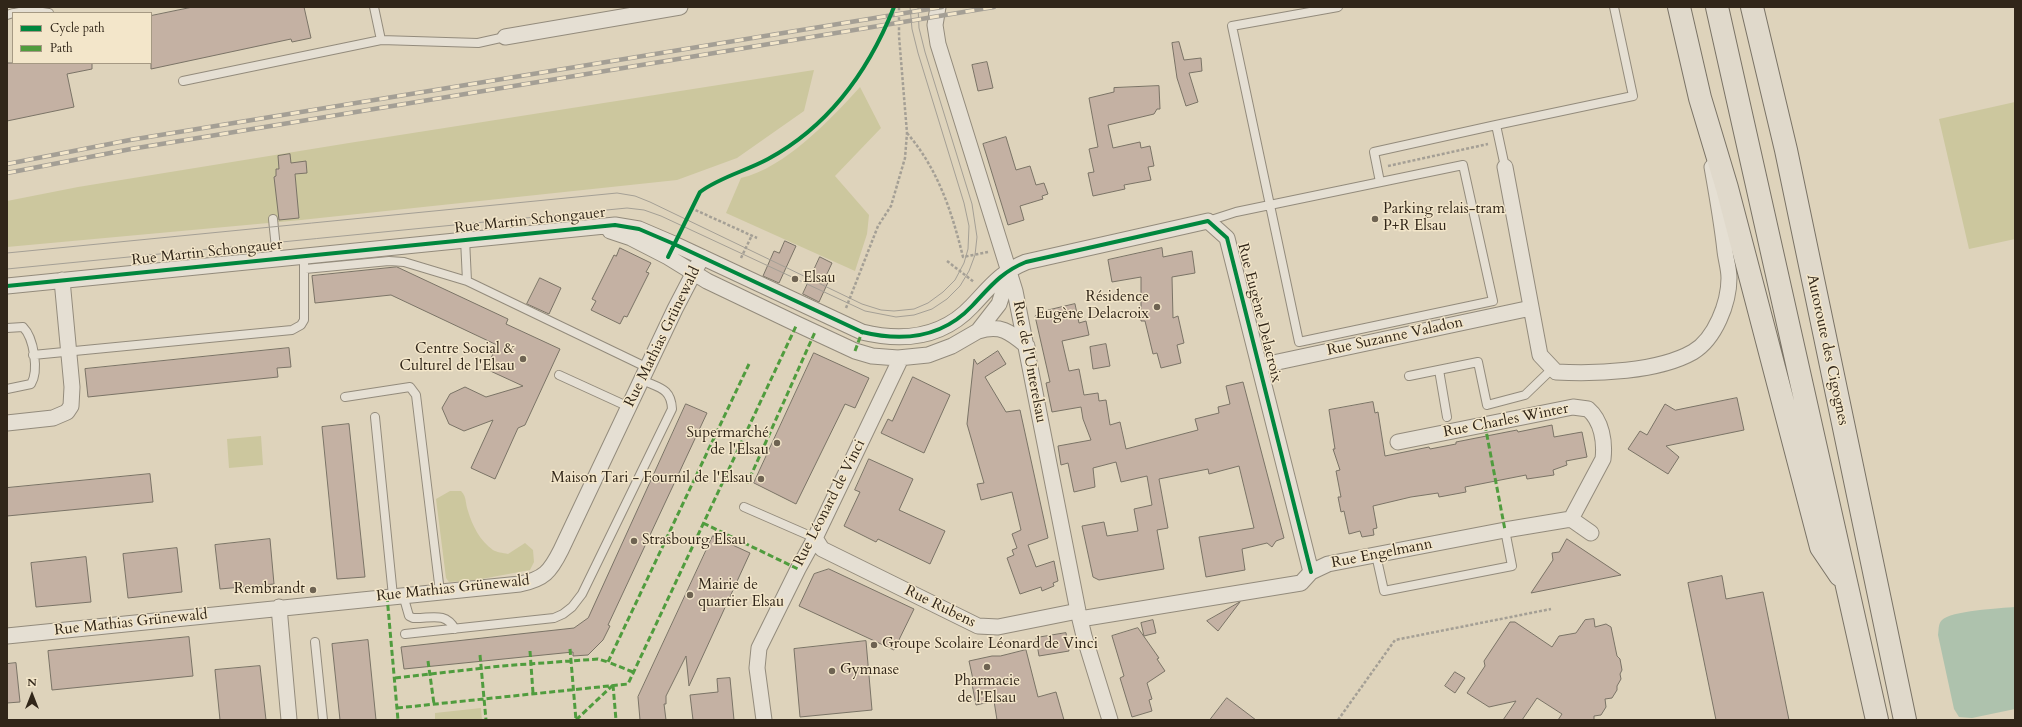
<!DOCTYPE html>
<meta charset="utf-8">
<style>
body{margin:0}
#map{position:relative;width:2022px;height:727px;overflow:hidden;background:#ded3bb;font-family:Cardo,serif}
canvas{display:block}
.frame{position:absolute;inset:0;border:8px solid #312619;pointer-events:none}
.legend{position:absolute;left:12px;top:12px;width:140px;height:52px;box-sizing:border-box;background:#f3e6ca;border:1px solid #a59983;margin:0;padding:5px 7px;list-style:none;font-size:12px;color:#312619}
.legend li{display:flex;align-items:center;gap:8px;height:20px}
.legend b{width:20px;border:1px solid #a59983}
.north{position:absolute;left:12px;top:675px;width:40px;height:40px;-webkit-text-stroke:3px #f3e6ca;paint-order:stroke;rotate:0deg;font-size:11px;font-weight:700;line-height:16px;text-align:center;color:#312619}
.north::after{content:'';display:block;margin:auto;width:14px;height:18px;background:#312619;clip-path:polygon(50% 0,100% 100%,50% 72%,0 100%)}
</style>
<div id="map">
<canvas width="2022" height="727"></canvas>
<div class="frame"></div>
<ul class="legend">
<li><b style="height:5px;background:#00873e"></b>Cycle path</li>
<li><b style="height:5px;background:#509c3e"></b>Path</li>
</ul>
<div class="north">N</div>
</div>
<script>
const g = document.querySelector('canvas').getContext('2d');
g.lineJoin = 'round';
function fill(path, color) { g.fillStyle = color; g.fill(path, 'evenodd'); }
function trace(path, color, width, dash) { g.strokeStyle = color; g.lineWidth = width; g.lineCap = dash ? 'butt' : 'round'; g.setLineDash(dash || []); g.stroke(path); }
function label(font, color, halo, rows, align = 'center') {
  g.font = font + ' Cardo,serif'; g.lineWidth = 3; g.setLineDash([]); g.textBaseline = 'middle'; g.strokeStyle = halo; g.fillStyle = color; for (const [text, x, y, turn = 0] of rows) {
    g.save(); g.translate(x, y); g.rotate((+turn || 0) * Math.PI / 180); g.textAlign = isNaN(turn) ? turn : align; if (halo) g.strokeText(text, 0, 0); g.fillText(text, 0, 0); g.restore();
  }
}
fill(new Path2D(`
 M814,70l-10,41 -67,47 -60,22 -376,40 -294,27v-46l71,-14 271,-44z
 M860,87l21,41 -46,48 34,39 -2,19 -12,37 -129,-58 15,-35c44,-10 90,-59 119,-91z
 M2015,102v137l-46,10 -30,-130z
 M261,436l2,29 -34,3 -2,-29z
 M450,491h11c6,6 4,12 7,20 4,14 12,30 25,39 3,2 10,3 15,4l17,-11 8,7 1,12 -4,8 -54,10 -27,2 -3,-4 -10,-79z
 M481,708l1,12h-47v-7z`), '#ccc79e');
fill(new Path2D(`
 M2015,607v102l-43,9 -13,-1 -5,-8 -16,-74c1,-6 0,-11 4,-15 8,-9 59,-12 73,-13z`), '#aec2ad');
const building = new Path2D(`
 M193,7h111l7,31 -19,4 -1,-3 -140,30v-53z
 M1179,42l5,18 17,-2 1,13 -13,2 9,29 -12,4 -9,-28 -5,-35z
 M987,62l6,26 -15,3 -6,-26z
 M7,63h85v6l-25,5 7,33 -67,14z
 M1159,86l1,23h-3l-3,5 -46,11 5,23 27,-6 1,6 9,-2 4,20 -6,1 3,13 -27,5 1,4 -32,7 -5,-23 6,-1 -5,-23 9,-2 -9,-49 25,-6v-4z
 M1006,137l10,33 14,-4 6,19 8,-2 4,11 -6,2 1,3 -23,7 4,14 -16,5 -25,-81z
 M290,154l1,9 15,-2 1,12 -12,1 4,44 -20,2 -5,-43 2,-1v-7h3l-1,-13z
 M785,241l11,5 -17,37 -16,-7 11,-25 5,2z
 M620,248l31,15 -5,9 3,1 -22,44 -3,-1 -4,8 -29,-14 5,-9 -4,-2 22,-44 2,1z
 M1162,248l1,9 29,-6 3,22 -23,4 1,41 5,-2 6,27 -7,2 4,18 -20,5 -4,-15 -4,1 -8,-33h-4v-44l-29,5 -4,-22z
 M820,257l12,6 -6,13 4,2 -11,24 -16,-8z
 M397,267l111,52 -2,5 54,25 -35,76 -7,3 -23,51 -24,-11 22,-48 -29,11 -15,-7 -7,-16 8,-14 15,-7 21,10 37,-11 -37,-17 11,-24 -106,-50 -76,8 -3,-27z
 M540,278l21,10 -12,26 -22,-10z
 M1075,304l4,19 7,-2 3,14 -27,6 7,30 10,-2 5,26 14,-2 1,8 7,-1 4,25 10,-3 6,27 72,-19 -3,-11 24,-6 -1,-6 12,-3 -4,-18 17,-4 41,156 -8,3 -4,6 -5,-4 -25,6 3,21 -39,7 -7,-40 55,-9 -15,-62 -30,8 -1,-5 -49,10 9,49 -11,2 7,39 -65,11 -6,-3 -11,-51 22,-4 3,14 31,-5 -4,-22 18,-4 -5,-29 -26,6 -5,-20 -23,6 2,19 -21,5 -6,-29 -7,2 -3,-19 33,-6 -8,-21 -2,-12 -29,5 -6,-29 4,-1 -15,-66 8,-2 2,-3z
 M1106,344l4,22 -17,3 -3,-22z
 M289,348l2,19 -14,1 1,9 -190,20 -3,-28z
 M998,351l8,13 -21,13 21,35 14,-2 28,128 -20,7 8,22 18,-6 4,20 -5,2 1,3 -12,5 -1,-4 -21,7 -13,-36 7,-3 -2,-5 5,-2 -5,-14 9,-4 -9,-38 -31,8 -4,-16 7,-1 -17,-59 7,-65 3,5z
 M814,353l55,25 -14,30 -10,-4 -49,100 -42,-21z
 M913,377l37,18 -26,58 -43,-20 7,-14 4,2z
 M1737,398l7,32 -78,16 13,11 -11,17 -40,-25 12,-18 7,4 18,-31 10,6z
 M1373,402l2,11 3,-1 7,44 44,-9 1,2 26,-5v-2l61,-12 1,2 34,-7 2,12 28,-5 5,25 -21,4 1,4 -14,5 1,5 -27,4 -1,-4 -61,12 1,5 -27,5 -1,-4 -27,4 -38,9 4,22 -4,1 1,6 -12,2 -2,-6 -11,3 -5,-23 -3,1 -3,-15h3l-5,-26 4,-1 -7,-21h2l-6,-39z
 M686,404l21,9 -99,212 2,1 -7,14 -15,15 -15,1v-4l-169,17 -3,-22 173,-19 14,-10z
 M349,424l16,153 -28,2 -15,-152z
 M869,459l44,20 -14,31 46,21 -15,33 -52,-25 -2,3 -32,-16 16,-34 -5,-2z
 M150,474l3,28 -146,14v-28z
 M713,536l37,17 -61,133 -3,-30 -20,40v8h-2l2,16h-26l-2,-23z
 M270,539l4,45 -54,5 -5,-44z
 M1567,539l54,36 -90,18 22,-33 -1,-7 7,-1z
 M177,548l5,44 -54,6 -5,-44z
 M86,557l5,45 -55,5 -5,-44z
 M829,569l85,40 -20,41 -95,-44 15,-32z
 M1722,576l4,23 37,-7 26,128h-73l-28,-137z
 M1240,602l-22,29 -11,-10z
 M1594,619l1,8 11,-3 5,3 6,29 3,3 2,11 -2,4 1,5 -4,7v4l-5,8 -7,1 1,8 -5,8 -7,1v4h-36l4,-6 -25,-16 -15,22h-19l13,-19 -27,6 -22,-14 18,-27 -1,-5 26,-39h5l37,25 7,-11 17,-3 9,-13z
 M1153,620l3,13 -12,3 -3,-13z
 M1138,628l21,30 -2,1 8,12 -18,12 5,16 -3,1 3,11 -20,6 -12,-39 4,-2 -12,-40z
 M1066,633l3,18 -30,5 -3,-18z
 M189,637l4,39 -141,14 -4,-39z
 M368,640l8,80h-36l-8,-76z
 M866,641l6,69 -72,7 -6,-68z
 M1026,650l12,47 18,-5 8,28h-67l-3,-19 -18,4 -4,-21h2l-5,-23 23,-5h8z
 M16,663l4,39 -13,1v-39z
 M260,666l6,54h-46l-5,-50z
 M1455,672l10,6 -10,15 -10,-7z
 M730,678l4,42h-41l-3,-25 28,-3 -1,-13z
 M1227,698l29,22h-46z`);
fill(building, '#c4b1a3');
trace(building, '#7a7366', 1);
const service = new Path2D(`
 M374,7l7,33 97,3 27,-6
 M15,13l14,-3 20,3
 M7,15l6,-2
 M183,81l198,-41
 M1496,125l137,-29 -19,-89
 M1380,182l-6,-30 122,-27 9,42
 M273,219l4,39
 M1208,221l28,-9 227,-47 30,136 -194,41 -67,-316 106,-19
 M465,239l2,42 181,87
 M305,269l84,-8 15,1 63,19
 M7,328l16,-1c11,11 16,44 8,57l-24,5
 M33,355l259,-25 9,-5 3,-5v-65
 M1439,370l8,47
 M559,375l70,32
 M1409,376l69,-14 9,43 38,-10 28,-27
 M345,397l65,-10 6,8 24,197
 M375,417l18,179
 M744,507l71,31
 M1376,555l8,36 128,-25 -7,-36
 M403,595l6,21 4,2c17,1 32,-7 42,11
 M405,634l149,-16 9,-4 9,-7 10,-13 90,-185c-1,-21 -13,-21 -30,-29
 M315,642l8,78`);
const minor = new Path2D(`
 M938,7l-3,18 3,19 77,247 63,320 6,25 26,84
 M505,37l175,-30
 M1505,167l35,188 16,17c40,2 102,0 137,-20 22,-13 36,-49 36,-74 0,-9 -3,-18 -4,-27 -3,-28 -8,-56 -13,-84
 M610,231l21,7 37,19 39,24 90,43 58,27 17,5 26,2 30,-3 24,-9 26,-15 21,-27 10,-31
 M7,286l608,-61 24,4 35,15 188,88c41,10 80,6 110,-26 18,-19 29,-34 54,-44l182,-41 19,17 84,334
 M978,331c23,-7 32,1 49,15
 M1259,366l272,-58
 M7,423l46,-5 14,-6 4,-6 1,-19 -10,-107
 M1398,442l175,-35 15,2c14,12 17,33 15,50l-32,60
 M815,538l7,11 156,77 20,1 80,-16
 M279,607l10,113
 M1080,619l221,-36 10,-11 17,-8 177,-34 66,-11 20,14
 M7,636l513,-52c24,-5 30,-12 41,-34l114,-241 27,-52
 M764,720l-7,-52 2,-20 39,-79 17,-31 86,-180`);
const trunk = new Path2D(`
 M1679,7l21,91 27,90 94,359 19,28
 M1717,7l160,713
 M1752,7l34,143 119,570`);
trace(service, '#938b7c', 10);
trace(minor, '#938b7c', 17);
trace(trunk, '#7a7366', 24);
trace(new Path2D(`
 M907,133c31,36 45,79 56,124l25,-5
 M1388,166l100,-22
 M691,208l66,30
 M741,258l11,-23
 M947,261l27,21
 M846,308l32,-82 13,-20 14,-48 2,-25 -8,-97v-29
 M1338,720l57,-80 156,-31`), '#a49f95', 2.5, [3, 2]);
trace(service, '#e5dfd3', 8);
trace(minor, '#e5dfd3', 15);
trace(trunk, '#e0d9cb', 22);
trace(new Path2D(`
 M7,253l610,-60 18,3 15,6 212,102 19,6 13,1 20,-2 14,-6 15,-11 12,-12 9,-17 4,-14 1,-23 -5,-23 -46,-150 -6,-24 -2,-22
 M7,269l620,-61 17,2 17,6 204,95 31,6 18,-2 18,-6 15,-10 13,-13 9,-15 6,-16 2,-18 -5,-33 -47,-152 -6,-24 -1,-21`), '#a49f95', 1);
const rail = new Path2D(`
 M7,164l123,-24 812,-133
 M7,173l124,-24 863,-142`);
trace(rail, '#a49f95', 4.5);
trace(rail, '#f3e6ca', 3, [9]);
trace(new Path2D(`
 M855,351l7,-19
 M1485,425l20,105
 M727,473l21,9 67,-150
 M703,523l95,46
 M387,596l11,124
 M570,649l6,71
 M530,651l3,42
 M480,655l6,65
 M428,661l6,43
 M633,672l-25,-10 141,-298
 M395,678l106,-12 97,-7 10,3
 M613,685l3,35
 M397,708l231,-24 169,-360
 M576,720l37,-35`), '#509c3e', 3, [6, 3]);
trace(new Path2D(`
 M668,257l32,-65c20,-15 46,-21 68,-33 61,-33 101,-89 126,-152
 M7,286l608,-61 24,4 35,15 188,88c41,10 80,6 110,-26 18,-19 29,-34 54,-44l182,-41 19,17 84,334`), '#00873e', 4);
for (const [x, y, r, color] of [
 [1375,219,4,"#6e6352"],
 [795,279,4,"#6e6352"],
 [1157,307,4,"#6e6352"],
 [523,359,4,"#6e6352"],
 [777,443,4,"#6e6352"],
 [761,479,4,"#6e6352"],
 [634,541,4,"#6e6352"],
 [313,590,4,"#6e6352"],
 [690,595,4,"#6e6352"],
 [874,645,4,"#6e6352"],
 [987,667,4,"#6e6352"],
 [832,671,4,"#6e6352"]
]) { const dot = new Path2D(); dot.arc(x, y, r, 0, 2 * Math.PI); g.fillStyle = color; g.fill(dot); trace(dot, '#f3e6ca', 1.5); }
label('15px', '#312619', '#f3e6ca', [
 ["Parking relais-tram",1383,210],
 ["P+R Elsau",1383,227],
 ["Elsau",803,279],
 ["Résidence",1149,298,"right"],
 ["Eugène Delacroix",1149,315,"right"],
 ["Centre Social &",515,350,"right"],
 ["Culturel de l'Elsau",515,367,"right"],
 ["Supermarché",769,434,"right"],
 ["de l'Elsau",769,451,"right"],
 ["Maison Tari - Fournil de l'Elsau",753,479,"right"],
 ["Strasbourg Elsau",642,541],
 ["Mairie de",698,586],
 ["quartier Elsau",698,603],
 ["Rembrandt",305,590,"right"],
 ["Groupe Scolaire Léonard de Vinci",882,645],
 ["Gymnase",840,671],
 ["Pharmacie",987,682,"center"],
 ["de l'Elsau",987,699,"center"]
], 'left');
label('15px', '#312619', '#f3e6ca', [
 ["Rue Martin Schongauer",530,221,-6],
 ["Rue Martin Schongauer",207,253,-6],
 ["Rue Eugène Delacroix",1259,313,76],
 ["Rue Mathias Grünewald",663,337,-64],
 ["Rue Suzanne Valadon",1395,337,-12],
 ["Autoroute des Cigognes",1827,350,78],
 ["Rue de l'Unterelsau",1029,362,79],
 ["Rue Charles Winter",1506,421,-11],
 ["Rue Léonard de Vinci",830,503,-63],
 ["Rue Engelmann",1382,554,-11],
 ["Rue Mathias Grünewald",453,589,-6],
 ["Rue Rubens",940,607,26],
 ["Rue Mathias Grünewald",131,623,-6]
]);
</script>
